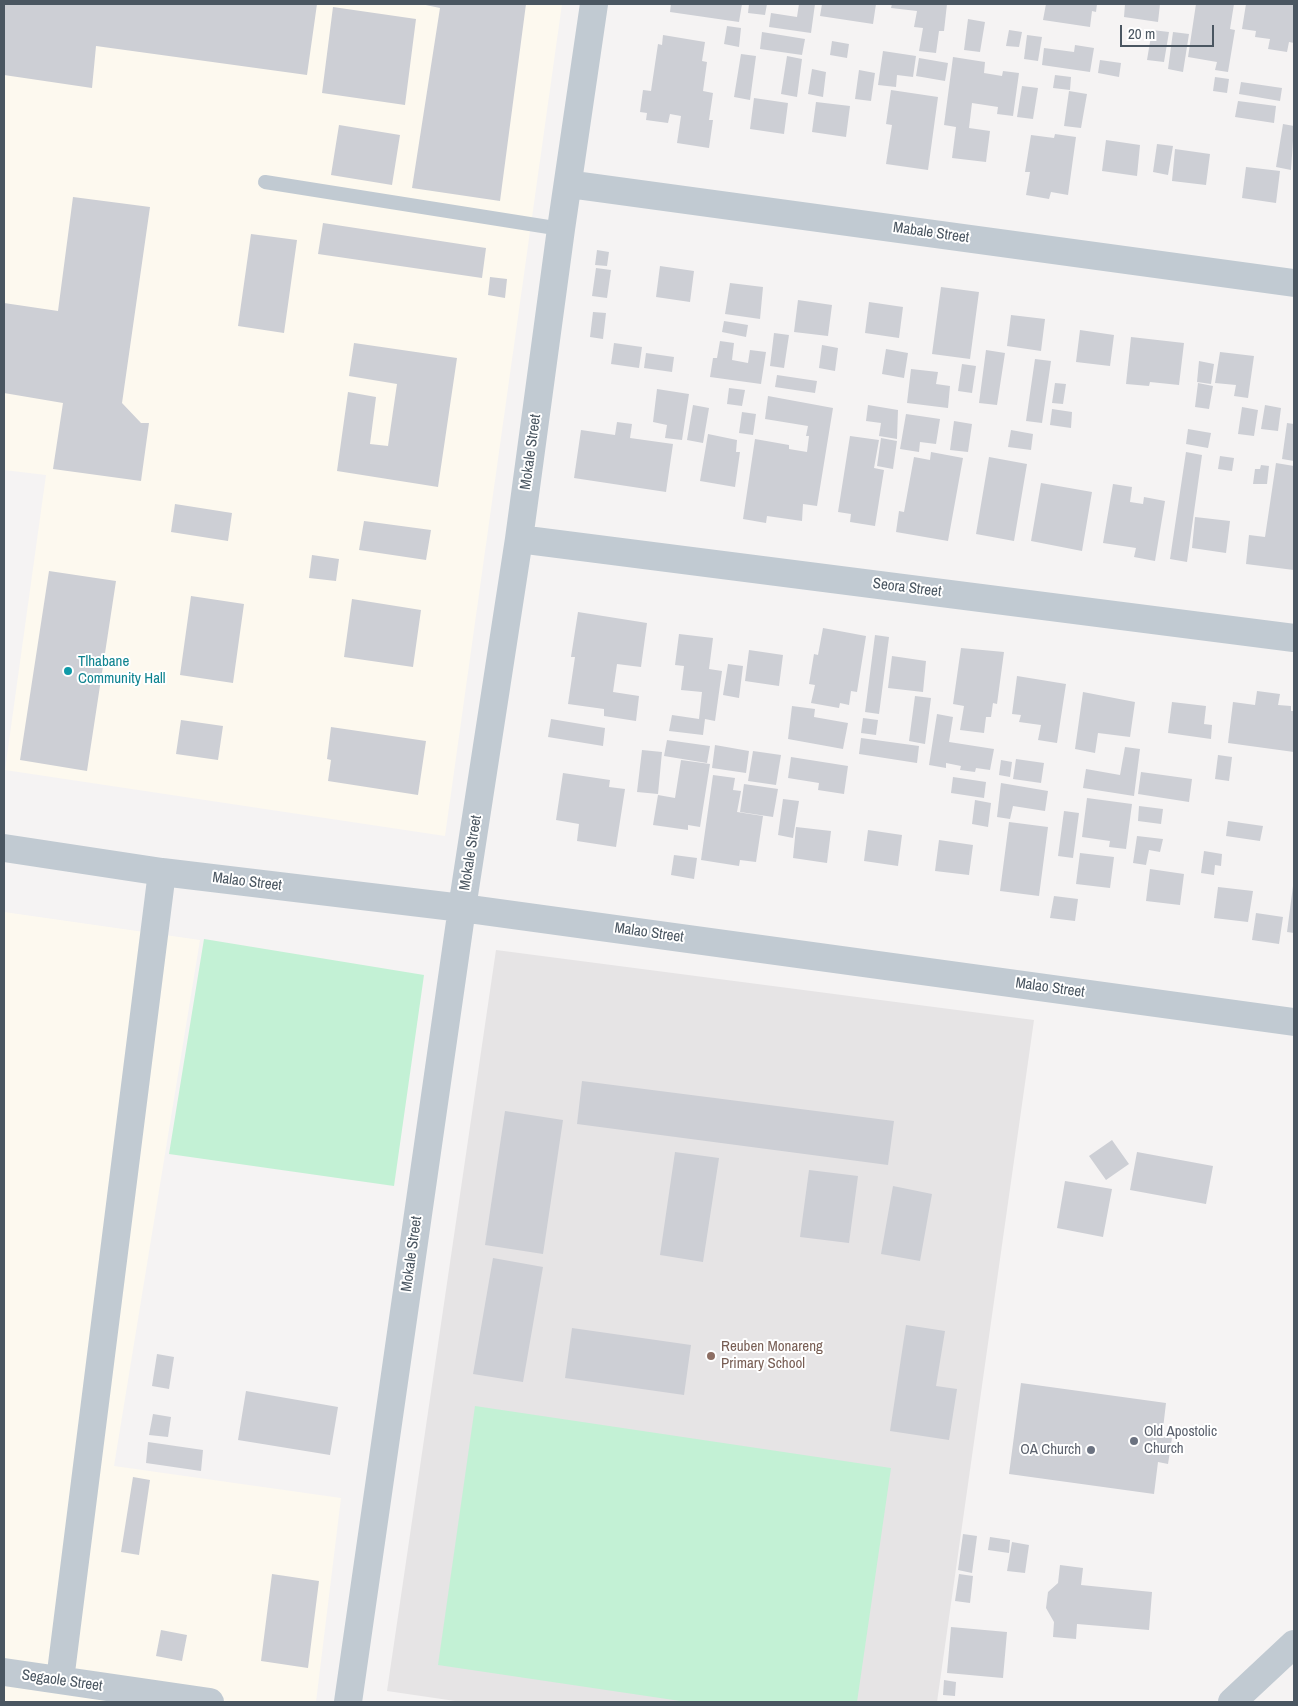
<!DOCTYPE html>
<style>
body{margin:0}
#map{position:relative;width:1298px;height:1706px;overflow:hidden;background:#f5f3f3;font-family:"Archivo Narrow",sans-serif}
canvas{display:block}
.frame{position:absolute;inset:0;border:5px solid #4a5661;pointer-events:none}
.scale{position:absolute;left:1120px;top:25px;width:94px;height:22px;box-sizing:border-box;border:2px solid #4a5661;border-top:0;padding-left:6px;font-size:15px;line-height:18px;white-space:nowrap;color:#4a5661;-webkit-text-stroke:4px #fff;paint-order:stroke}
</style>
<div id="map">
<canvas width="1298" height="1706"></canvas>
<div class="frame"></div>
<div class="scale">20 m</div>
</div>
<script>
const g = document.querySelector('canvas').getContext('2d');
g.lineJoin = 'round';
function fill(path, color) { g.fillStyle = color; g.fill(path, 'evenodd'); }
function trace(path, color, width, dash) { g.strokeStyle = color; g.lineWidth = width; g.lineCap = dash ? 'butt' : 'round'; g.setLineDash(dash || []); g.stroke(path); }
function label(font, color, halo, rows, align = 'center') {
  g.font = font + ' "Archivo Narrow",sans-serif'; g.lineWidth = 4; g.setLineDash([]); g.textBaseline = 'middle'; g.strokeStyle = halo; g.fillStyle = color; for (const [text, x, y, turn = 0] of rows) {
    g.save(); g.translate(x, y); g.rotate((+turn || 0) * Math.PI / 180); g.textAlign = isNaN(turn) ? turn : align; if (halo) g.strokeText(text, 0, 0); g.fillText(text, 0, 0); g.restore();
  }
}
fill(new Path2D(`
 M4,4h558l-117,832 -440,-66 41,-295 -42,-5z
 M4,912l196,28 -86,526 227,32 -25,204h-312z`), '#fdf9ef');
fill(new Path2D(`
 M496,950l538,70 -97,682h-475l-75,-11z`), '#e6e4e5');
fill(new Path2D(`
 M204,939l220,36 -30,211 -225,-32z
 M475,1406l416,62 -34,234h-170l-249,-37z`), '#c3f1d5');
fill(new Path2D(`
 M4,4h313l-10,71 -211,-29 -4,42 -88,-13z
 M421,4h105l-26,197 -88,-13 28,-180z
 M671,4h71l-3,18 -69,-10z
 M749,4h18l-2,11 -17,-2z
 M799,4h16l-4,29 -42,-6 2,-14 26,4z
 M822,4h54l-3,20 -53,-8z
 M892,4h55l-3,27h-5l-3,22 -17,-2 4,-23 -9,-1 3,-16 -26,-3z
 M1046,4h51l-1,8 -4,-1 -2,16 -47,-7z
 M1125,4h35l-2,18 -34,-5z
 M1196,4h38l-4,25 5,1 -7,42 -13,-2 2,-8 -29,-5z
 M1246,4h48v39l-5,-1 -2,10 -19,-3 2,-10 -15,-2 1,-6 -14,-2z
 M333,7l83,12 -11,86 -83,-12z
 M968,19l17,3 -5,30 -16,-2z
 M727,26l14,2 -2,19 -15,-3z
 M1009,30l13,2 -3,15 -13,-1z
 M1152,30l17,2 -5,30 -17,-2z
 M762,32l43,7 -3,16 -42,-6z
 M1173,32l16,2 -6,38 -15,-3z
 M663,35l42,7 -3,19 5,1 -4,29 10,2 -4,27h4l-4,28 -32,-5 4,-27 -11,-2 -2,9 -22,-3 1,-7 -7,-1 3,-22 8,1 7,-47 4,1z
 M1027,35l15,2 -4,24 -14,-2z
 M832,41l17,3 -2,14 -17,-3z
 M1075,45l19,3 -4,24 -48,-7 2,-17 30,4z
 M883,51l33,5 -3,21 -16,-2 -1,12 -18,-2z
 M741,54l15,2 -6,44 -16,-3z
 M787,56l15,3 -5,38 -16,-3z
 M953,57l32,5 -1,11 18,3 1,-5 16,2 -6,43 -16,-2 1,-7 -26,-4 -3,25 21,3 -4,31 -34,-4 4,-31 -12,-2z
 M919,58l29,5 -3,18 -29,-5z
 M1100,60l21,3 -2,14 -21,-4z
 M812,69l14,3 -3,25 -15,-3z
 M859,70l16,3 -4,28 -16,-2z
 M1055,75l16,2 -1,13 -17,-2z
 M1215,77l14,2 -2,14 -14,-2z
 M1241,82l41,6 -2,13 -41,-7z
 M1022,86l16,2 -5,31 -16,-2z
 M891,90l47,7 -10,73 -42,-6 6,-39 -6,-1z
 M1069,91l18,3 -6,34 -17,-2z
 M754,98l34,5 -4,31 -34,-5z
 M1238,101l38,5 -2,17 -39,-6z
 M816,102l34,4 -4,31 -34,-5z
 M1283,124l11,2 -3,44 -15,-3z
 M339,125l61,10 -8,50 -61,-10z
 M1055,134l21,3 -8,58 -17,-3 -2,7 -23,-4 4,-23h-5l6,-37 23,3z
 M1106,140l34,5 -3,31 -35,-5z
 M1157,144l16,2 -5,29 -15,-3z
 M1175,149l35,5 -4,31 -34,-4z
 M1246,167l34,4 -4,32 -34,-5z
 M73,197l77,10 -28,196 19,20h8l-8,58 -88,-12 10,-66 -59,-10v-90l54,8z
 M323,223l163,25 -4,30 -164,-24z
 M251,234l46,6 -13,93 -46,-7z
 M597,250l12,2 -2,14 -12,-1z
 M660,266l34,5 -4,31 -34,-5z
 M596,268l15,2 -4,28 -15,-2z
 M490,277l17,2 -2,19 -17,-3z
 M730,283l33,4 -3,32 -35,-5z
 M941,287l38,5 -9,67 -38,-5z
 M798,300l34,5 -4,31 -34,-4z
 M869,302l34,5 -4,31 -34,-5z
 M593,312l13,1 -3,26 -13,-2z
 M1011,315l34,4 -4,32 -34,-5z
 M724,321l24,4 -2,12 -24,-5z
 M1080,330l34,5 -4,31 -34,-4z
 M774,333l15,2 -5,33 -14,-2z
 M1131,337l53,6 -5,42 -29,-3 -1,4 -23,-2z
 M720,341l14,2 -2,17 16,3 2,-13 16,2 -5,32 -51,-7 3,-19h4z
 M354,343l103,15 -19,129 -101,-16 11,-79 28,5 -6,47 18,2 9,-62 -48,-8z
 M614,343l28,4 -3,21 -28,-4z
 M822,345l16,3 -3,23 -16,-3z
 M886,349l22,4 -4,25 -22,-4z
 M986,350l19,3 -8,52 -18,-2z
 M1220,352l34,4 -6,42 -14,-2 2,-11 -21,-2z
 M646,353l28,4 -2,15 -28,-4z
 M1035,359l16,2 -9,62 -16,-2z
 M1199,361l15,3 -3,20 -14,-2z
 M962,364l14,2 -4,27 -14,-2z
 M911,369l27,3 -2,12 14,2 -2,22 -41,-5z
 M777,375l40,6 -2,12 -40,-6z
 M1055,383l11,1 -3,20 -11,-1z
 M1198,383l15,3 -4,23 -14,-2z
 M729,388l16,2 -3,16 -15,-2z
 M657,389l32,5 -7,46 -17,-2 2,-13 -14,-3z
 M768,396l65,12 -16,98 -14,-2 -1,17 -35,-5 -1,7 -23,-4 12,-80 34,6v4l18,3 2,-16h-3l2,-10 -43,-7z
 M693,405l16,3 -6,35 -16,-3z
 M868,405l30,5 -1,29 -18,-3 2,-13 -15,-2z
 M1265,405l16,3 -3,23 -17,-2z
 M1242,407l16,3 -4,26 -16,-2z
 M1052,409l20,3 -1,16 -21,-3z
 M742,412l14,2 -3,21 -14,-2z
 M906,414l34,5 -4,25 -16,-2 -1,10 -19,-3z
 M954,421l18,3 -4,28 -18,-2z
 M617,422l15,2 -2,14 43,6 -7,48 -92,-14 7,-48 34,5z
 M1287,423l7,1v37l-12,-2z
 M1188,429l23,4 -3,15 -22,-4z
 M1011,430l22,4 -2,16 -23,-3z
 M708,434l29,6 -1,12h4l-5,35 -35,-6z
 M850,436l29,4 -5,28 10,2 -9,56 -25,-4 1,-8 -13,-2z
 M881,438l16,3 -4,28 -16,-3z
 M931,452l32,6 -15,83 -52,-9 3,-21 5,1 10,-55 16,3z
 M1186,452l16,3 -15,107 -17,-3z
 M1220,456l14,2 -2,13 -14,-2z
 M989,457l38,7 -13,77 -38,-7z
 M1276,463l18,3v104l-48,-6 3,-29 16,2z
 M1261,465l8,1 -2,18h-14l2,-15h5z
 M1041,483l51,9 -10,59 -51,-10z
 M1113,484l19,3 -2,15 13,2 1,-7 21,4 -10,60 -21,-4 2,-9 -33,-5z
 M175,504l57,9 -4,28 -57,-9z
 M1195,517l35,4 -4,32 -34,-5z
 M364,521l67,9 -5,30 -67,-10z
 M312,555l27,4 -3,22 -27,-3z
 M49,571l67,10 -29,190 -67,-11z
 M191,596l53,8 -11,79 -53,-8z
 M352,599l69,11 -8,57 -69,-10z
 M578,612l69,11 -6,44 -24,-3 -4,28 26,4 -3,25 -32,-5v-7l-36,-5 7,-47h-4z
 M823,628l43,8 -9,56 -6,-1 -2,14 -9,-2 -1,5 -28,-5 4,-18 -6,-1 5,-30 4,1z
 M679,634l34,4 -4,31 13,2 -7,50 -10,-2 -2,16 -34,-4 3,-16 27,4 3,-27 -21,-2 3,-24 -9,-1z
 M875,635l14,2 -10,77 -14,-2z
 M961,648l43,4 -7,52 -4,-1 -2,14h-5l-2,16 -24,-3 4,-24 -11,-2z
 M749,650l34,5 -4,31 -34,-5z
 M892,656l34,5 -3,31 -35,-4z
 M728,664l15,2 -4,32 -16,-3z
 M1017,676l49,8 -9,59 -19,-3 3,-15 -22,-3 2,-7 -9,-1z
 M1257,691l23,3 -2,11 13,1v5h3v41l-66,-9 5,-41 22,3z
 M1083,692l52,10 -5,35 -32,-4 -3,20 -20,-4z
 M915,696l16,2 -6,46 -16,-3z
 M1172,702l34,4 -2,18 8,1 -1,14 -43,-6z
 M792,706l23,3 -1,8 34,6 -5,26 -55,-10z
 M937,714l16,3 -4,25 45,7 -4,21 -14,-2 -1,4 -15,-2 1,-4 -15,-3v5l-17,-3z
 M863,718l15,2 -2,15 -15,-2z
 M551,719l54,9 -2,18 -55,-9z
 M181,720l42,6 -5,34 -42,-6z
 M331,727l95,14 -8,54 -90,-14 3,-21 -4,-1z
 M861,738l58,8 -2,17 -58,-9z
 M667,740l43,6 -3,17 -43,-7z
 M715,745l34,6 -3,22 -34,-5z
 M1125,747l15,2 -6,47 -51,-8 3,-19 34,6z
 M642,750l20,2 -4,42 -21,-2z
 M753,751l28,4 -5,30 -28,-4z
 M1218,755l14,2 -3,24 -14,-2z
 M791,757l57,9 -4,28 -26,-4 1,-7 -31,-5z
 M1016,759l28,4 -3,20 -28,-4z
 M681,760l29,4 -10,63 -12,-2v5l-35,-5 5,-30 17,3z
 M1001,760l11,2 -2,15 -11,-2z
 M1141,772l51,7 -3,23 -51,-8z
 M563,773l47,7 -1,7 16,2 -9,58 -39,-6 2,-17 -23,-4z
 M713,775l22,3 -2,12 8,1 -4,21 26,4 -7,46 -16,-2 -1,6 -38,-6z
 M953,777l33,5 -2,16 -33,-5z
 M1001,783l47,8 -3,20 -32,-5 -3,13 -13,-2z
 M744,784l34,5 -5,28 -33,-5z
 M1087,798l45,6 -6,45 -17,-2 1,-6 -28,-4z
 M783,799l16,2 -6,37 -15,-3z
 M975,800l16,3 -3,24 -16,-3z
 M1139,806l24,3 -2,15 -23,-3z
 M1064,811l15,2 -6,45 -15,-2z
 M1228,821l35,5 -3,15 -34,-5z
 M1009,822l39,5 -9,69 -39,-5z
 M796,827l35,4 -4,32 -34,-5z
 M868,830l34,5 -4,31 -34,-5z
 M1137,836l26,3 -3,13 -11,-2 -3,15 -13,-2z
 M939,840l34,5 -4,30 -34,-4z
 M1204,851l18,3 -1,12 -6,-1 -1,10 -13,-2z
 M1080,853l34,4 -4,31 -34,-4z
 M674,855l23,3 -3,21 -23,-4z
 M1150,869l34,5 -4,31 -34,-4z
 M1293,886h1v47l-7,-1z
 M1218,887l35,4 -5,31 -34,-4z
 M1054,896l24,3 -3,22 -25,-3z
 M1256,913l27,4 -4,27 -27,-4z
 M582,1081l312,40 -6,44 -311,-41z
 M505,1111l58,9 -20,134 -58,-9z
 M1112,1140l17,24 -23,16 -17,-24z
 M675,1152l44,6 -16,104 -43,-7z
 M1137,1152l76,14 -7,38 -76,-14z
 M809,1170l49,6 -9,67 -49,-6z
 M1065,1181l47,8 -9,48 -46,-9z
 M893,1186l39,8 -12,67 -39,-7z
 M493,1258l50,9 -20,115 -50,-8z
 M906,1325l39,6 -9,55 21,3 -8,51 -59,-9z
 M572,1328l119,17 -7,50 -119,-17z
 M157,1354l17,3 -5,32 -17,-3z
 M1021,1383l145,20 -4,34 10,1 -4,26 -10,-2 -4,32 -145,-20z
 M246,1391l92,16 -8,48 -92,-15z
 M153,1414l18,3 -3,20 -19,-2z
 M148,1442l55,8 -2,21 -55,-8z
 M133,1477l17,3 -11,75 -18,-3z
 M963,1534l14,2 -5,37 -14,-3z
 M990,1537l20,3 -1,13 -21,-3z
 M1012,1542l17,3 -4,28 -18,-2z
 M1060,1565l23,3 -2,17 71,7 -3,38 -72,-6 -1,15 -23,-2 1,-15 -8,-14 2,-16 10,-9z
 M272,1574l47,7 -11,87 -47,-7z
 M959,1574l14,2 -3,27 -15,-2z
 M951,1627l56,5 -4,46 -56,-5z
 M161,1630l26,5 -5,26 -26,-5z
 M944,1680l12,2 -1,14 -12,-1z`), '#cdcfd5');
trace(new Path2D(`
 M265,182l296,47`), '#c1cad2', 14);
trace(new Path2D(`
 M568,184l726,99
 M519,539l775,99
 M4,848l158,24 300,36 832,114
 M4,1672l206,30
 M60,1680l102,-808
 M348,1702l114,-794 57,-369 42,-310 33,-225
 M1232,1702l62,-58`), '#c1cad2', 28);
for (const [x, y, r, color] of [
 [68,671,5,"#0f9aa8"],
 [711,1356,5,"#8d6e63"],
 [1134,1441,5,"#6b7280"],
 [1091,1450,5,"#6b7280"]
]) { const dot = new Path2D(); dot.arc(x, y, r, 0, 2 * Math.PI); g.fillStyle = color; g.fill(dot); trace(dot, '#fff', 2); }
label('15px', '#4a5661', '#fff', [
 ["Mabale Street",931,233,8],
 ["Mokale Street",531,452,-82],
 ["Seora Street",907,588,7],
 ["Mokale Street",471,853,-81],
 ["Malao Street",247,882,7],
 ["Malao Street",649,933,8],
 ["Malao Street",1050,988,8],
 ["Mokale Street",412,1254,-82],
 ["Segaole Street",62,1681,8]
]);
label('15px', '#0d838f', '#fff', [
 ["Tlhabane",78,662],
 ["Community Hall",78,679]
], 'left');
label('15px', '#785e54', '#fff', [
 ["Reuben Monareng",721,1347],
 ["Primary School",721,1364]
], 'left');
label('15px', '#5b616d', '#fff', [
 ["Old Apostolic",1144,1432],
 ["Church",1144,1449],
 ["OA Church",1081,1450,"right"]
], 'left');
</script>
